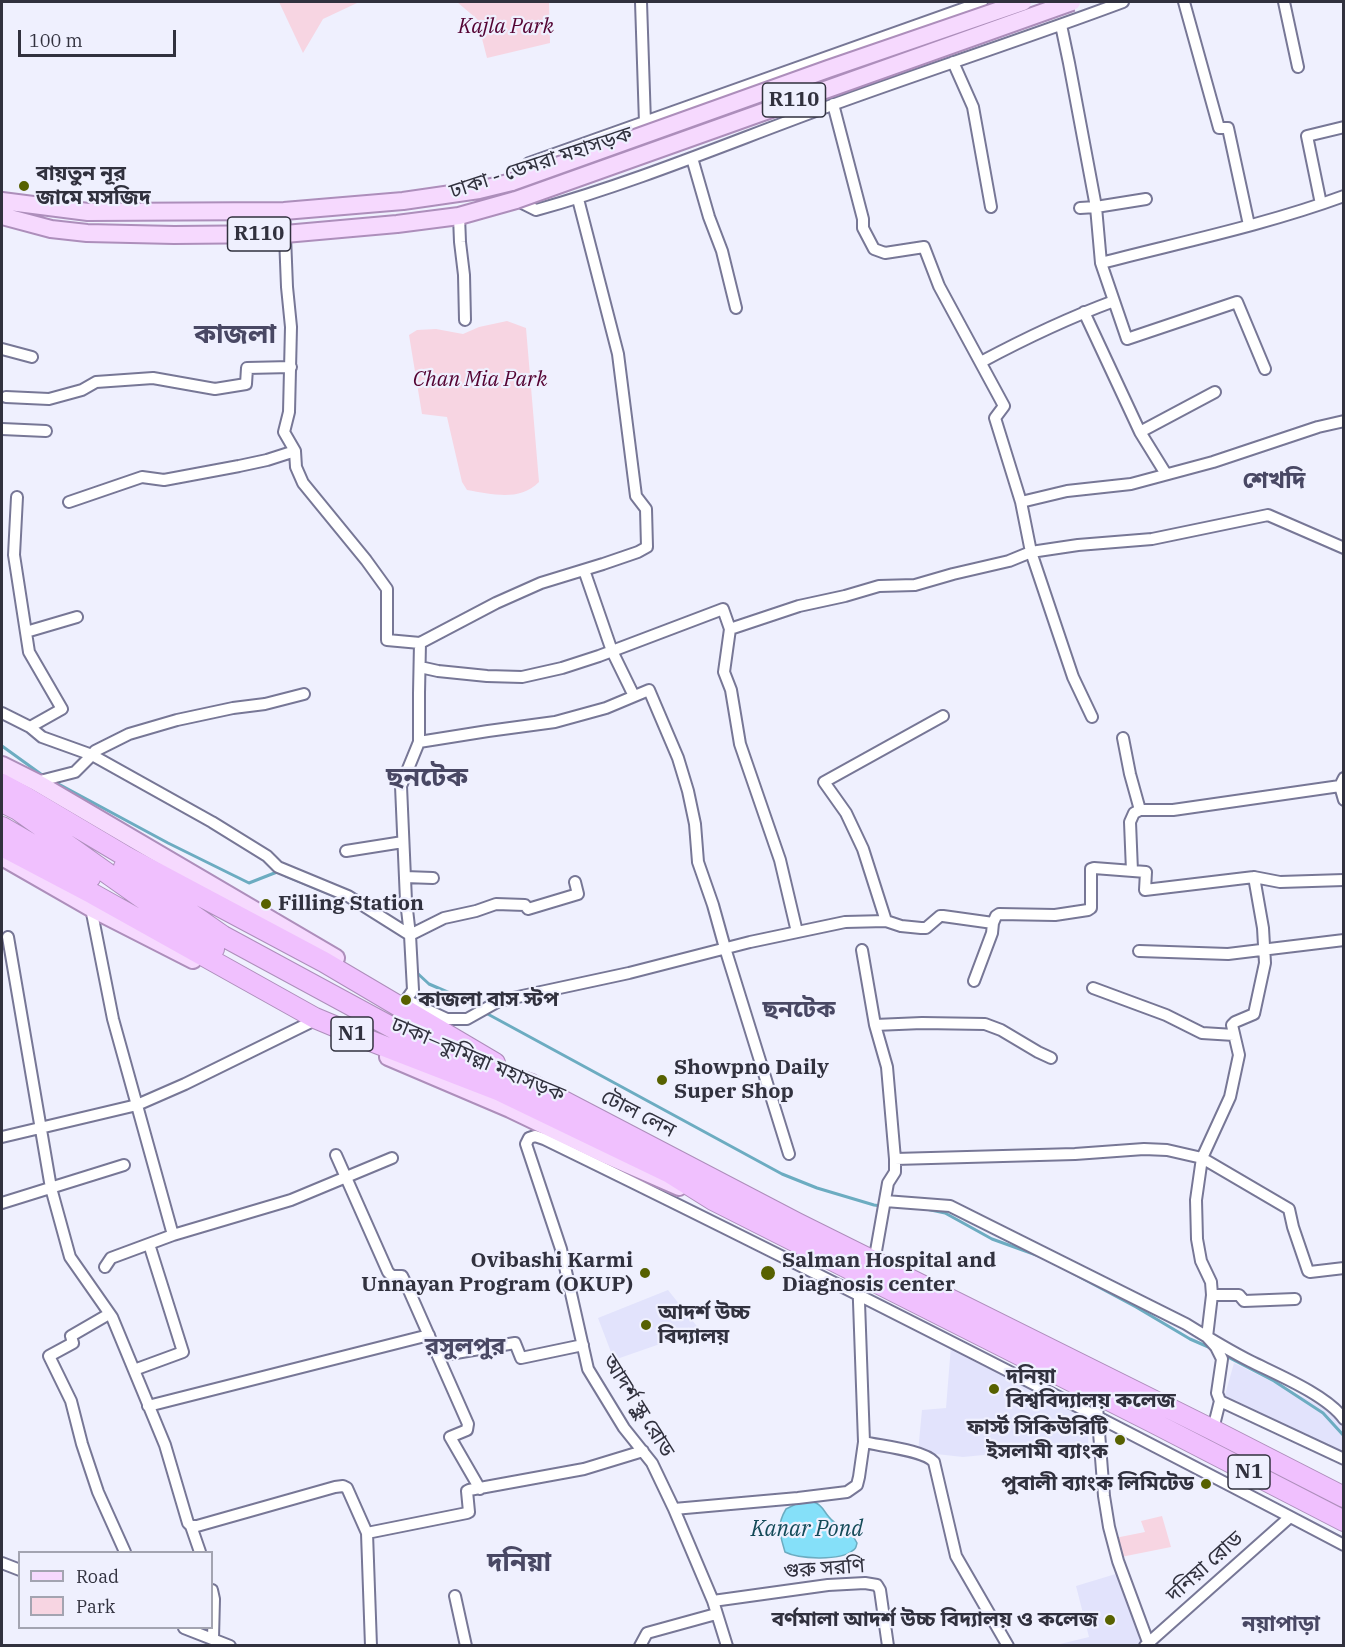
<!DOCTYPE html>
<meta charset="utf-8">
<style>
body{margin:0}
#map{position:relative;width:1345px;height:1647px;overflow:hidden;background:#eff0fe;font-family:"IBM Plex Serif",serif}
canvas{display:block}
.frame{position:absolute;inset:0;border:3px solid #31313e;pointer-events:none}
.legend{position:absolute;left:18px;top:1551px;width:195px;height:78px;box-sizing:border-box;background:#eff0fe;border:2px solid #a3a4b1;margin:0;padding:8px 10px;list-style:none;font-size:18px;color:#31313e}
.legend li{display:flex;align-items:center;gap:12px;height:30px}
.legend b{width:30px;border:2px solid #a3a4b1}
.scale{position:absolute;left:18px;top:30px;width:158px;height:27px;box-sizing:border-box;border:3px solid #31313e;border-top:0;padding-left:8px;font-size:18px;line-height:21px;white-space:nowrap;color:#31313e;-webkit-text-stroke:4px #eff0fe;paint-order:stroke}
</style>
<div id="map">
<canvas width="1345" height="1647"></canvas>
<div class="frame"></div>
<ul class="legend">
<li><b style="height:8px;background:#f6d9fe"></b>Road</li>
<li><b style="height:16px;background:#f7d5e2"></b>Park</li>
</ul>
<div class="scale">100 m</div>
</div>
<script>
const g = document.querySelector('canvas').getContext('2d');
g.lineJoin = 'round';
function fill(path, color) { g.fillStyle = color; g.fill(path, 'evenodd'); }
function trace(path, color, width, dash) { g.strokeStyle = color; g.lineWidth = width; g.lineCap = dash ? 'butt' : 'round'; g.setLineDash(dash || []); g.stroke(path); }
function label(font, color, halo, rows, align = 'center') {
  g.font = font + ' "IBM Plex Serif","Noto Sans Bengali",serif'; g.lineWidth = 4.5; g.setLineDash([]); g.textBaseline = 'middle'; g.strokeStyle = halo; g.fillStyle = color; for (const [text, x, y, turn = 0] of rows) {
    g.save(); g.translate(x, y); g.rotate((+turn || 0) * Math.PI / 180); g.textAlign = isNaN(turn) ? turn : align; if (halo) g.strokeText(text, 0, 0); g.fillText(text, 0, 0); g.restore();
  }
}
fill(new Path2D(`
 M668,1290l32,40 -86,30 -16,-42z
 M951,1346l138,66 -1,39 -22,-4 -103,10 -45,-5 4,-42 24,-2z
 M1234,1363l83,41 26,19 1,37 -121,-58z
 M1119,1573l24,69 -4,4h-87l37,-9 -13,-51z`), '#e2e3fc');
fill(new Path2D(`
 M279,2h89l-11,1 -34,16 -20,34z
 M457,2h92l1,41 -63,15 -10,-39z
 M507,321l19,7 13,154c-20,20 -47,12 -72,8l-5,-8 -15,-65 -25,-3 -13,-79 8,-5 19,-1 27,5 16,-7z
 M1162,1516l9,31 -50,10 -6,-19 30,-6 -4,-11z`), '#f7d5e2');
const water = new Path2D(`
 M802,1501c5,0 10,0 14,2 7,3 8,9 13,14 8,10 23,14 28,26 -1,4 -1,6 -5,8 -12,10 -54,8 -67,1 -5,-18 -9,-26 1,-43z`);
fill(water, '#85e0f9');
trace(water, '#6cacc1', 1.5);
trace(new Path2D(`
 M2,746l43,31
 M53,781l115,62 81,40 28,-11
 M286,876l49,20
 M415,971l14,13 37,16 12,9
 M484,1012l298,162 35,14 57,17 7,1
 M926,1209l19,4 47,26 47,17
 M1063,1268l73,39 54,32 23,10
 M1224,1355l50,26 49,32 21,23`), '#6cacc1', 3);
const street = new Path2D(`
 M641,2l4,121
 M1184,2l35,126h9l21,97
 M1284,2l14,65
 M1061,25l8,38 27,144 5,56 26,76 110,-37 28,67
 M953,62l20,45 18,100
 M833,104l30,115v9l11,21 11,4 39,-6 15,39 65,120 -9,12 26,84 10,50 42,125 19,40
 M692,158l17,59 13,34 14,57
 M515,180l14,-17 453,-161
 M516,200l20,10c101,-28 197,-69 296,-105 96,-35 195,-67 291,-103
 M1321,204l-14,-68 37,-9
 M1080,208l16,-1 50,-8
 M284,211l3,76 4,40 -2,85 -5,20 11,19 1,16 7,16 63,77 21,29v51l33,3 76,-40 45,-20 62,-19 35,-12 9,-5 -1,-38 -10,-13 -18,-142 -40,-155
 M459,216l1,26 4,33 1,45
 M1101,263c81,-21 164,-38 243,-67
 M1084,312l56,120 26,42
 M2,349l30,8
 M981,362c43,-23 87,-44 133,-61
 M6,397l43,2 33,-9 14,-8 57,-4 62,11 31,-5 1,-16 44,-1
 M2,429l44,2
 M1140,432l75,-40
 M17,497l-3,58 15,97 33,57 -32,18
 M69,502l73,-25 22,3 75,-14 28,-6 28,-9
 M1021,502l46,-11 64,-7 82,-22 105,-35 26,-6
 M584,570l28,81 22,45
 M730,629l69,-23 46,-10 34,-10 36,-1 38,-11 56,-13 22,-9 47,-7 74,-6 116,-24 76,33
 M26,632l51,-15
 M420,643l-1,50v49l-18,44 5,115 4,34 3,55 -7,10 41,19h20l32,-18 130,-28 121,-31 95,-20 41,-1 15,5 20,2h5l14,-12h3l50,7 3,-7 3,-2 56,1 33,-5 3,-2v-39l3,-1 52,4 -1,18 109,-13 26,5 64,-2
 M420,667l18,4 49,5 35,1 40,-9 37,-12 124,-47 7,20 -6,43 7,18 9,54 40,116 17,72
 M2,713l28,14 12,10 50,18 120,67 55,34 11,11 70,29 62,39 34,-17 32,-7 20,-7 29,1 3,4 50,-15 -3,-12
 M1123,738l7,36 10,36
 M419,742l69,-11 67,-9 51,-14 43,-18 29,68 10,33 7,33 3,38 15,43 12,43 64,206
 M1344,778l-4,8 4,14
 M36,782l39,-10 17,-17 3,-4 34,-17 48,-14 56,-12 32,-4 39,-10
 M346,851l57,-9
 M1132,871l-2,-49 4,-9 6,-3h33l167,-24
 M405,877l28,1
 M91,908l22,111 60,216
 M886,921l-23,-72 -17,-36 -22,-31 119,-66
 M8,937l43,251 19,69 42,60 53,128 23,78 3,3 9,26
 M862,950l13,75 12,42 8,92
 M1139,951l89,3 116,-14
 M974,981l18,-48 1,-10
 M1093,988l73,27 36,18 32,2
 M875,1025l47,-2 63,1 16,6 37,22 13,6
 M2,1137l135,-32 48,-21 124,-61
 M336,1155l52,117 4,4h10l5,10 61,138 -1,6 -17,7 30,52
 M885,1201l65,5 236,118c21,13 42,26 64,37 26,13 77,34 94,58
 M2,1203l122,-38
 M876,1251l12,-68 7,-11v-13l180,-5 69,-5 23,1 35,8 87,51 4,18 15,44 2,1 34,-4
 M105,1267l6,-9 62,-23 118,-35 101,-42
 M1212,1295h27l5,6 51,-2
 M109,1314l-38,22 2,7 -24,13 22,45 11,43 16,48 27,60
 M438,1356l77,-13 6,15 62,-13
 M134,1370l49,-18 -34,-108
 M1096,1394l8,102 5,31 9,34 30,81
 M1220,1401l124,58
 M148,1406l281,-71
 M1215,1421l5,-20 -3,-8 5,-34 -6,-12 -9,-10 5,-42 -1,-13 -10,-21 -4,-22 -1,-39 6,-42 28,-61 9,-42 -7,-30 3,-3 19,-8 11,-51 -2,-35 -9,-51
 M864,1442c16,4 60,8 70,20l22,94 52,90
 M674,1509l124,-11 49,-6 10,-7 2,-8 5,-35 -6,-168
 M191,1526h6l138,-39 8,-1 4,2 20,45 4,113
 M367,1533l100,-20 2,-1 -2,-21 2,-1 115,-21 59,-18
 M2,1563l18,7
 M212,1590l2,9 -1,39
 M455,1596l11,50
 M713,1601l115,-16 37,-2 12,2 3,5 8,56
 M184,1628l46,18
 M640,1646l7,-13 69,-19
 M727,1646l-14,-45 -39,-92 -22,-46 -28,-35 -36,-59 -27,-120 -35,-105 3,-6 6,-2 9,3c269,131 535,267 800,406
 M1145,1646l145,-129`);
const primary = new Path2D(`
 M2,201l86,11 196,-1 119,-10 76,-11 33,-8
 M2,216l49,13 36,4 87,2 111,-1 112,-10 62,-8 57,-16
 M2,765l34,17 300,176
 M2,857l89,51 102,52
 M388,1057l122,52 98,47 71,31`);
const highway = new Path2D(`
 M2,784l24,13 101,60 197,105 171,101
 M2,802l16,8 196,139
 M2,827l88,51
 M2,846l91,48 222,124 48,20 137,53 170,82 43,27 441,223 190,98
 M124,867l99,69 192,104
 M401,1039l130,45 266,139 416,207 131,67`);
trace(street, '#777796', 14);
trace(primary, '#ad8ebb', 20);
trace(highway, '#ad8ebb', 22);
trace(street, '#fff', 10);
trace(primary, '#f6d9fe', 16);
trace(highway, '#f0c0fe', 20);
const primaryBridge = new Path2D(`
 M512,182l316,-113 195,-67
 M516,200l556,-198`);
trace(primaryBridge, '#ad8ebb', 20, []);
trace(primaryBridge, '#f6d9fe', 16);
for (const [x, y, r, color] of [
 [24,186,6,"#576100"],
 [266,904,6,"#576100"],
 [406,1000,6,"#576100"],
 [662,1080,6,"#576100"],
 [645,1273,6,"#576100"],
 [768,1273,8,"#576100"],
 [646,1325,6,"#576100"],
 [994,1389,6,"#576100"],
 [1120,1440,6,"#576100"],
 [1206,1484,6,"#576100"],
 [1110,1620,6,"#576100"]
]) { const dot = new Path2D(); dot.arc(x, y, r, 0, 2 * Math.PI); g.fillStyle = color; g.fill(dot); trace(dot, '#eff0fe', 2); }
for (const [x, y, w] of [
 [794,100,63],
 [259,234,63],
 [352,1034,42],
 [1249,1472,42]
]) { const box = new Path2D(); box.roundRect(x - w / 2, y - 17, w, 34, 4.5); g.fillStyle = '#eff0fe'; g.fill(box); trace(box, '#31313e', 1.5); }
label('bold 20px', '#31313e', null, [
 ["R110",794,100],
 ["R110",259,234],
 ["N1",352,1034],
 ["N1",1249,1472]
]);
label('italic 21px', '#540332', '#eff0fe', [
 ["Kajla Park",506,27],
 ["Chan Mia Park",480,380]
]);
label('21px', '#31313e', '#eff0fe', [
 ["ঢাকা - ডেমরা মহাসড়ক",541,163,-18],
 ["ঢাকা–কুমিল্লা মহাসড়ক",478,1060,23],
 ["টোল লেন",638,1114,27],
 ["আদর্শ স্কুল রোড",638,1406,58],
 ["দনিয়া রোড",1205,1567,-42],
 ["গুরু সরণি",824,1569,-4]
]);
label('bold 21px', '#31313e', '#eff0fe', [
 ["বায়তুন নূর",36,174],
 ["জামে মসজিদ",36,198],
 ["Filling Station",278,904],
 ["কাজলা বাস স্টপ",418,1000],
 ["Showpno Daily",674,1068],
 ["Super Shop",674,1092],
 ["Ovibashi Karmi",633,1261,"right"],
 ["Unnayan Program (OKUP)",633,1285,"right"],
 ["Salman Hospital and",782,1261],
 ["Diagnosis center",782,1285],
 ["আদর্শ উচ্চ",658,1313],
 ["বিদ্যালয়",658,1337],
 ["দনিয়া",1006,1377],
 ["বিশ্ববিদ্যালয় কলেজ",1006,1401],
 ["ফার্স্ট সিকিউরিটি",1108,1428,"right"],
 ["ইসলামী ব্যাংক",1108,1452,"right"],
 ["পুবালী ব্যাংক লিমিটেড",1194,1484,"right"],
 ["বর্ণমালা আদর্শ উচ্চ বিদ্যালয় ও কলেজ",1098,1620,"right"]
], 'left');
label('italic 22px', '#144a58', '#eff0fe', [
 ["Kanar Pond",807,1530]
]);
label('bold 22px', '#494864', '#eff0fe', [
 ["নয়াপাড়া",1281,1625]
]);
label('bold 24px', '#494864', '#eff0fe', [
 ["শেখদি",1274,481],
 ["ছনটেক",799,1010],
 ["রসুলপুর",465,1347]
]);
label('bold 27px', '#494864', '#eff0fe', [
 ["কাজলা",235,335],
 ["ছনটেক",427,778],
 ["দনিয়া",519,1563]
]);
</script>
